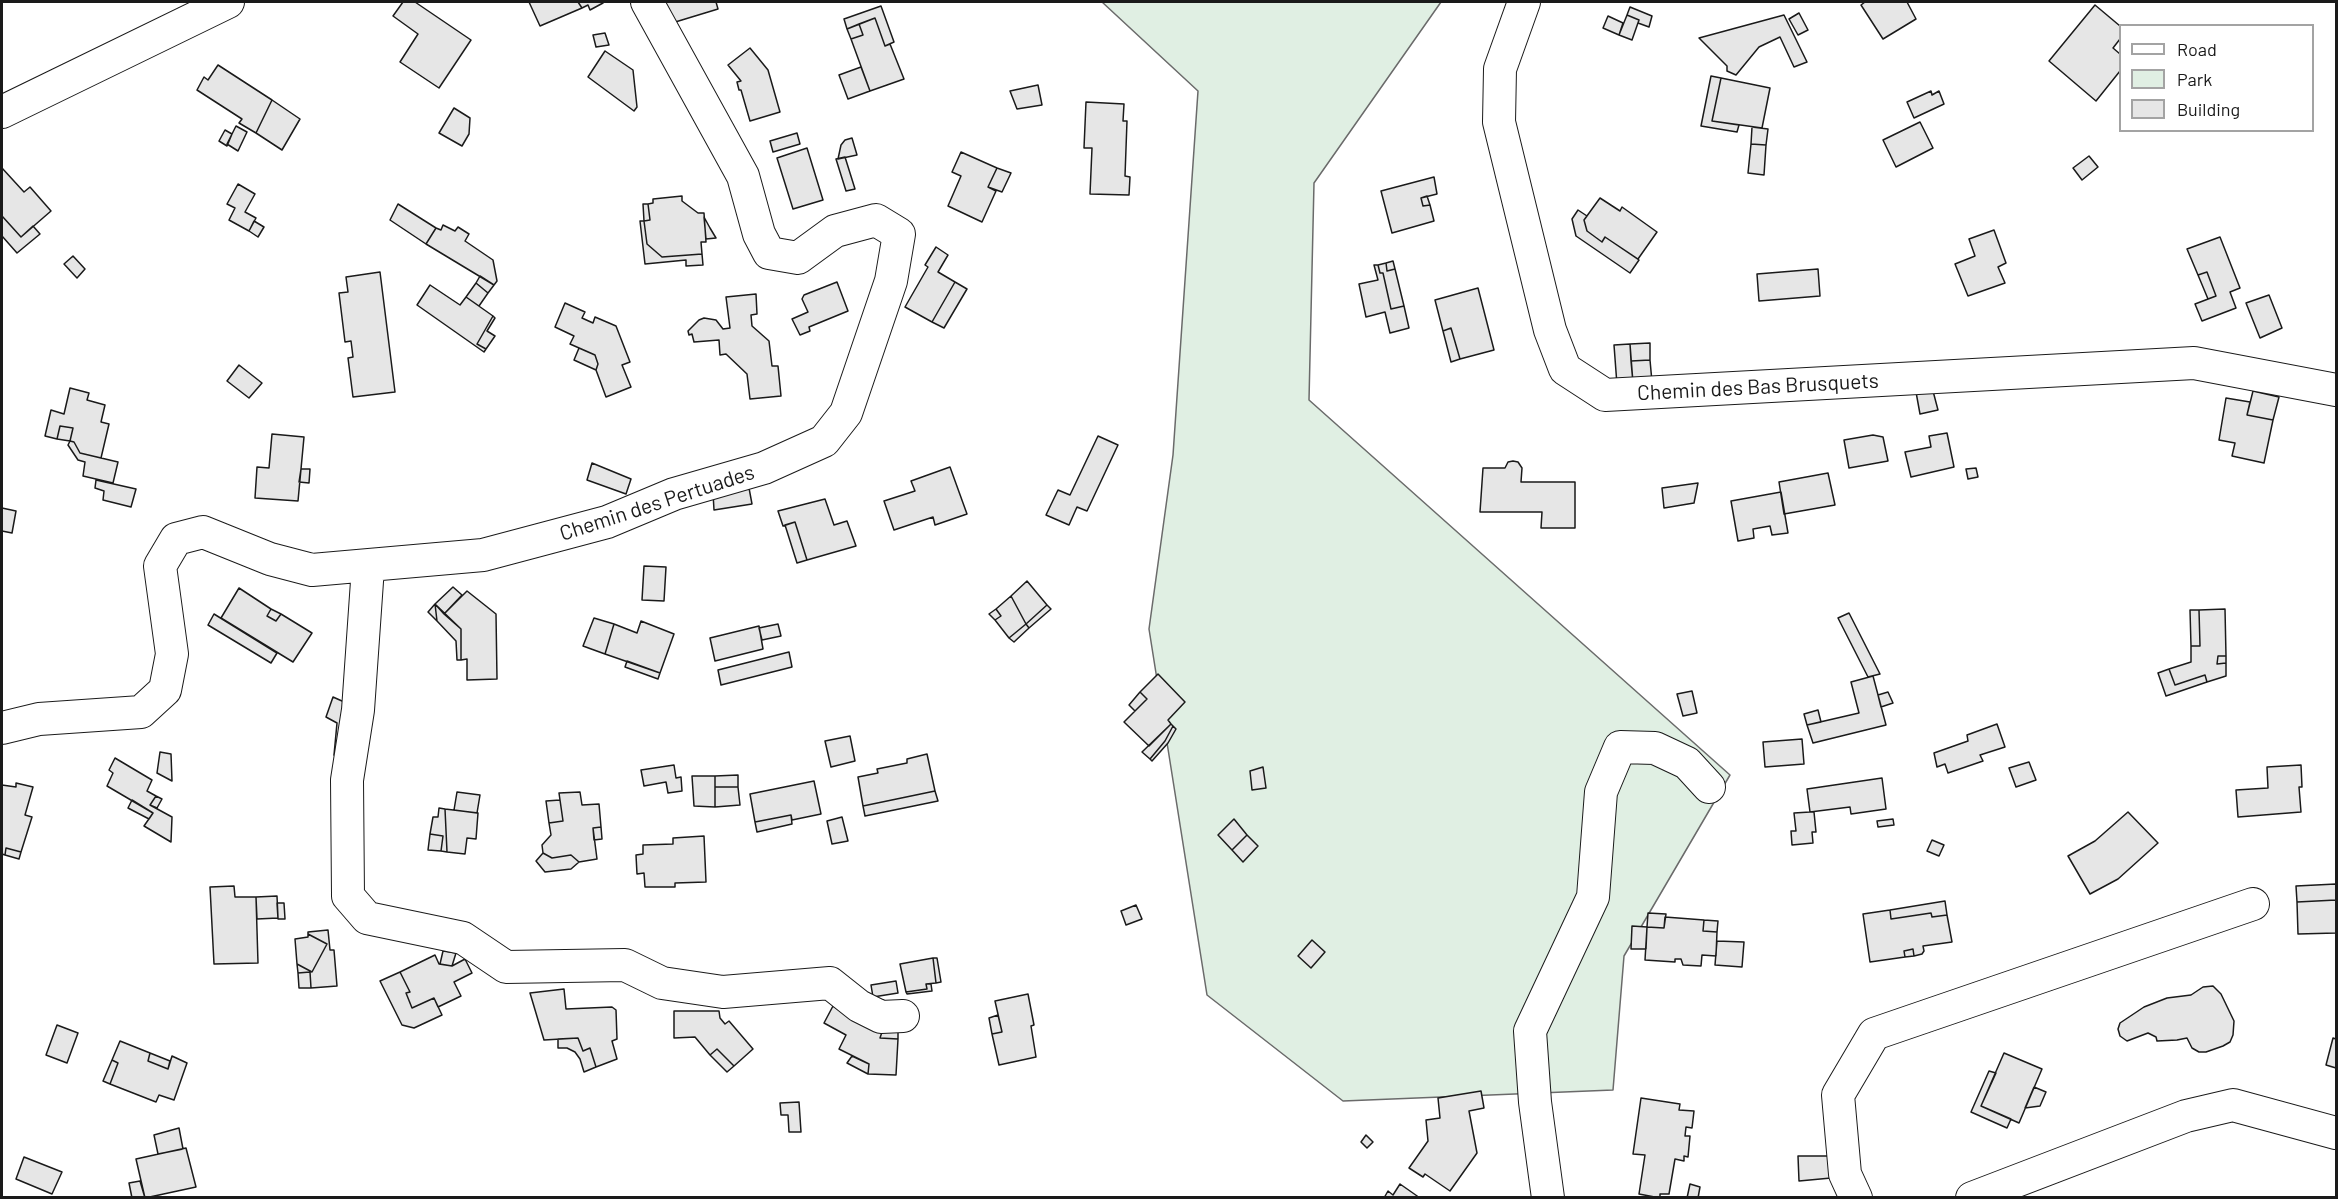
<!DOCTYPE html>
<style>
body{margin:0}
#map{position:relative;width:2338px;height:1199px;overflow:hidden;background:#fff;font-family:Barlow,sans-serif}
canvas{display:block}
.frame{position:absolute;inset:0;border:3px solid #1a1a1a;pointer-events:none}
.legend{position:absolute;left:2119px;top:24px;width:195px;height:108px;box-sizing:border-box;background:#fff;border:2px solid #a3a3a3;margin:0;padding:8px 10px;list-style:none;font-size:18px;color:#1a1a1a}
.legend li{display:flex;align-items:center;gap:12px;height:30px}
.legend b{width:30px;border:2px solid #a3a3a3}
</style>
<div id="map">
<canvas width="2338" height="1199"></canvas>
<div class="frame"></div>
<ul class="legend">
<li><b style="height:8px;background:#fff"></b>Road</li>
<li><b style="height:16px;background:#e0efe3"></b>Park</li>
<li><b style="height:16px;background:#e6e6e6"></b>Building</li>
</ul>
</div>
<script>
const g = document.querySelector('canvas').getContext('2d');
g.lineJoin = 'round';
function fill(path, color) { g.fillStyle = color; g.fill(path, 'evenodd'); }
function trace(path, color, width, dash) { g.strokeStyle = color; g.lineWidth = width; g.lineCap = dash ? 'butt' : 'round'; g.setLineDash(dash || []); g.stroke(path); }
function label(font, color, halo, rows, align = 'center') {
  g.font = font + ' Barlow,sans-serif'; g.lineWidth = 4.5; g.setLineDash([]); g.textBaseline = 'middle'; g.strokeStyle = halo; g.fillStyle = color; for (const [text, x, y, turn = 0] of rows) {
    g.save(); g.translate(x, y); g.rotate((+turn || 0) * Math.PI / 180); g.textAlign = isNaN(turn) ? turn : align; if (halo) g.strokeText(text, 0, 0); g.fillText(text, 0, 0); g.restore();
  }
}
const green = new Path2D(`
 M1102,2h339l-127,181 -5,217 421,375 -106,181 -11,134 -270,11 -136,-106 -58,-366 24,-174 25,-364z`);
fill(green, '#e0efe3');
trace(green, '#6a6a6a', 1.5);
const building = new Path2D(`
 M403,2h12l56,38 -32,48 -39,-26 18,-28 -25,-18z
 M529,2h49l4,6 -42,18z
 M578,2h25v1l-13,7 -2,-5 -6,3z
 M664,2h52l2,7 -46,14z
 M1865,2h42l9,17 -33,20 -22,-34z
 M2095,5l25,21v13l-7,9 7,6v17l-24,30 -47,-40z
 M881,6l13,36 -9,4 -10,-28 -28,11 -3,-10z
 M1630,7l22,9 -3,11 -11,-4 1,-3 -12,-5z
 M1799,13l9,17 -10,5 -9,-16z
 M1627,15l12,5 -7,20 -13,-5z
 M1784,15l23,47 -13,5 -14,-30 -21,10 -23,28 -9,-4v-5l-28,-28z
 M1608,16l15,7 -4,12 -16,-7z
 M875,18l10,28 5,-2 14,35 -34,12 -19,-52 12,-4 -4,-11z
 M859,24l4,11 -12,4 -4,-10z
 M605,33l4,12 -13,2 -3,-12z
 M750,48l18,22 12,42 -30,9 -9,-31h-2l-2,-8 4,-1 -13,-16z
 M605,51l28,19 4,37 -3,4 -46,-34z
 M218,65l54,35 -16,33 -17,-10 3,-4 -45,-29 7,-13 4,3z
 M861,67l9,24 -22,8 -9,-24z
 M1711,76l10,2 -9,43 27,4 -2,7 -36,-6z
 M1721,78l49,10 -8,40 -50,-7z
 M1038,85l4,20 -25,4 -7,-18z
 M1931,91l1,4 7,-4 5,13 -30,14 -7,-16z
 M272,100l28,19 -18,31 -26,-17z
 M1086,102l38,2 -1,17h4l-2,55 5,1 -1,18 -39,-1 2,-46h-8z
 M454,108l16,10 -1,16 -7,12 -23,-13z
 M1920,122l13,26 -37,19 -13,-27z
 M236,126l11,6 -9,19 -11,-7z
 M1752,127l16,2 -2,16 -15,-1z
 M225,130l7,4 -5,12 -8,-5z
 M797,133l3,11 -27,8 -3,-11z
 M852,138l5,17 -19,4 3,-14 4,-5z
 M1751,144l15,1 -2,30 -16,-2z
 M807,148l16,52 -30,9 -16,-51z
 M961,152l36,16 -9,19 8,4 -14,31 -34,-16 13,-30 -9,-4z
 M2089,156l9,11 -16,13 -9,-12z
 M845,157l10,32 -9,2 -10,-32z
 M2,168l22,24 6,-5 21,24 -30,26 -19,-21z
 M997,168l14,5 -9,19 -14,-5z
 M1434,177l3,17 -16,4 2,8 7,-1 4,16 -42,12 -11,-42z
 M238,184l17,10 -10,18 11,6 -7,13 -20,-11 6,-12 -8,-4z
 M682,196v5l16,12h6l2,29h-5l1,12 -40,3 -15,-13 -3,-23 6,-1 -2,-16 5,-1v-4z
 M1427,196l3,9 -7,1 -2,-8z
 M1600,198l20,13 2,-4 35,25 -19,27 -33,-22 -3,5 -15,-11 -3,-11z
 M398,204l38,24 -10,16 -36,-24z
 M643,204h5l2,16 -6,1z
 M1578,210l9,6 -3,4 3,11 15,11 3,-5 34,23 -9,13 -54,-37 -4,-17z
 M2,216l19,21 12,-11 7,8 -23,19 -15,-17z
 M704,217l6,11 6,10 -10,1z
 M254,221l10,6 -6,10 -9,-6z
 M640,221h4l3,23 15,13 40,-3 1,11 -17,1v-6l-41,4z
 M443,225l12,6 3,-4 11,7 -4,7 28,19 4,21 -3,4 -68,-41 10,-16 5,2z
 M1994,230l12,33 -8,4 7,16 -37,13 -13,-32 20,-8 -6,-17z
 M2220,237l20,51 -10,4 6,16 -34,13 -7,-17 21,-8 -9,-24 -9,3 -11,-26z
 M936,247l12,8 -10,17 17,10 -23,40 -27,-15 23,-40 -3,-2z
 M73,256l12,13 -8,9 -13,-14z
 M1393,261l2,8 -8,2 -1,-8z
 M1386,263l1,8 8,-2 9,37 -13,3 -8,-36h-3l-2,-8z
 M1374,265h4l2,8h3l8,36 13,-3 5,22 -19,5 -5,-21 -19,5 -7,-33 19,-4z
 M1818,269l2,27 -61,5 -2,-27z
 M380,272l15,120 -42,5 -5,-39 5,-1 -2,-16 -6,1 -6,-49 9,-1 -2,-15z
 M2207,272l9,24 -8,3 -10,-24z
 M480,276l14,9 -6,8 -12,-10z
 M837,282l11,29 -39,16 1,4 -10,4 -8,-16 16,-7 -6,-13 2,-4z
 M955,282l12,7 -23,39 -12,-6z
 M476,283l12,10 -9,13 -13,-9z
 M430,285l30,20 6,-8 27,19 -16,28 9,5 -2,3 -67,-47z
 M1478,288l16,62 -34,9 -9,-31 -8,3 -8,-31z
 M756,294l1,20 -6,1 1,11 17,15 3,25h6l3,30 -31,3 -3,-25 -21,-20 -6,1 -1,-15 -25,2 -2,-8 -3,1 -1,-4 11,-11 5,-2 12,2 7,9 7,-1 -4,-31z
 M2269,295l13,33 -22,10 -14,-35z
 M565,303l20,9 -3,6 11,5 2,-6 21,9 14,36 -8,3 9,22 -25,10 -10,-27 2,-6 -3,-9 -25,-11 4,-8 -19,-9z
 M493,316l2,2 -8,13 8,5 -9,13 -9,-5z
 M1451,328l9,31 -9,3 -8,-31z
 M1650,343v17l-19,1 -1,-17z
 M1630,344l3,39 -16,2 -3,-40z
 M579,348l16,7 3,9 -2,6 -22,-10z
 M1650,360l2,22 -19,1 -2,-22z
 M239,365l23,18 -13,15 -22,-17z
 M70,388l19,5 -2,7 18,5 -4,17 8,2 -8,34 -21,-5 -6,-11 -4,-1 3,-13 -13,-2 -3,13 -12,-3 6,-26 13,4z
 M1933,391l5,19 -18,4 -4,-22z
 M2253,391l26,6 -6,23 -26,-5z
 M2226,398l24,4 -3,13 26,5 -9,43 -32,-7 3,-13 -16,-3z
 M60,426l13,2 -3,13 -13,-2z
 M1947,433l7,34 -43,10 -6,-25 26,-5 -2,-11z
 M272,434l32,3 -6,64 -43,-3 2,-31 12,1z
 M1873,435l10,2 5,24 -39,7 -5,-28z
 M1098,436l20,9 -31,66 -10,-4 -8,18 -23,-10 12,-25 12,5z
 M70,441l4,1 6,11 38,9 -5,21 -30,-7 2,-14 -7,-2 -10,-15z
 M1513,461l5,1 4,6 -1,14h54v46h-34l1,-16h-62l3,-44h22l3,-6z
 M592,463l39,16 -5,15 -39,-14z
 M950,467l17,47 -32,11 -2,-8 -39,13 -10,-29 31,-10 -4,-10z
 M1976,468l2,9 -10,2 -2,-10z
 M301,469h9l-1,14 -10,-1z
 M1828,473l7,32 -51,9 -5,-32z
 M96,480l40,9 -5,18 -28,-7 1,-9 -9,-3z
 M1698,483l-4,20 -30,5 -2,-20z
 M749,488l3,16 -38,6 -1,-17z
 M1781,492l7,41 -16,2 -2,-9 -17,3 1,9 -16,3 -7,-40z
 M825,499l9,26 13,-4 9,25 -49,14 -12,-38 -12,4 -5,-15z
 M2,508l14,3 -4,22 -10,-2z
 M795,522l12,38 -10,3 -12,-38z
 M644,566l22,1 -2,34 -22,-1z
 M1027,581l20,24 -21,19 -15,-28z
 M453,587l9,8 -18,19 -9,-10z
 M239,588l32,21 -4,7 9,5 5,-7 31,19 -19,29 -72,-44z
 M467,591l29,23 1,65 -30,1v-21l-6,1v-31l-17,-15z
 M1011,596l15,28 -17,14 -14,-18 6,-4 -5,-7z
 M435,604l26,25v31h-4l-1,-19 -19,-20z
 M435,604l2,17 -9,-9z
 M1047,605l4,4 -22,19 -3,-4z
 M271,609l10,5 -5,7 -9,-5z
 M996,609l5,7 -6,4 -6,-6z
 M2225,609l1,47h-8l-1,8 9,-1v13l-19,6 -2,-7 -30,10 -6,-16 22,-7v-16h9l-1,-36z
 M2190,610h9l1,36h-9z
 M1849,613l31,61 -12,3 -30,-59z
 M214,614l63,39 -6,10 -63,-38z
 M594,618l20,6 -9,30 -22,-8z
 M641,621l33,13 -14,39 -55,-19 9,-30 23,9z
 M778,624l3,12 -19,4 -3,-12z
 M1026,624l3,4 -15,14 -5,-4z
 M759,626l4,23 -48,12 -5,-23z
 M789,652l3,15 -71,18 -3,-15z
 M2218,656h8v7l-9,1z
 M627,661l33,12 -2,6 -33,-12z
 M2169,669l6,16 30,-10 2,7 -41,14 -8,-23z
 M1158,674l27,28 -17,18 3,4 -22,22 -25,-24 23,-23 -7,-7z
 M1873,676l13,49 -73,18 -6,-18 52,-12 -8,-31z
 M1692,691l5,22 -14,3 -6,-22z
 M1140,692l7,7 -12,12 -6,-6z
 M1888,692l5,11 -12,4 -3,-12z
 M333,697l18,8 -6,55 -11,-5 3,-32 -11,-6z
 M1818,710l3,12 -14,3 -3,-11z
 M1171,724l2,2 -8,15 -15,18 -8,-7z
 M1997,724l8,23 -25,8 3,6 -35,12 -3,-9 -8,3 -3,-14 34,-12 -1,-6z
 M1173,726l3,3 -8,14 -16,18 -2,-2 15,-18z
 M850,736l5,25 -24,6 -6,-26z
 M1802,739l2,25 -39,3 -2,-25z
 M160,752l11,2 1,27 -15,-8z
 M927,754l8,37 -72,15 -5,-29 20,-4 -1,-4 30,-6v-4z
 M115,758l37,22 -5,11 9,5 -6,9 22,12 -1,25 -27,-16 9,-13 -46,-27 6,-13 -4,-3z
 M2029,762l7,18 -20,7 -7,-19z
 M674,765l2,13 5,-1 1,14 -14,2 -2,-11 -22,4 -3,-16z
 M2301,765l1,22h-3l2,25 -63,5 -2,-27 32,-2 -1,-21z
 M1263,767l3,21 -14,2 -2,-19z
 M738,775v12h-23v-11z
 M692,776h23v31l-21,-1z
 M1882,778l4,31 -35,5 -1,-7 -40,5 -3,-23z
 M814,781l7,33 -29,6 -1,-5 -36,7 -5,-28z
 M16,783l17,4 -8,28 7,2 -11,35 -15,-4 -1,7 -3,-1v-69l14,2z
 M715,787h23l2,18 -25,2z
 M935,791l3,10 -73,15 -2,-10z
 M457,792l23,3 -3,18 -23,-3z
 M580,792l2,13 17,-1 2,23 -8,1 4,31 -18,3 -8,-7 -19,3 -9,-5 -1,-8 9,-10 -2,-12 14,-2 -4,-28z
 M156,796l6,3 -5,9 -7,-3z
 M132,800l21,13 -4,6 -21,-11z
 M560,800l3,21 -14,2 -3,-22z
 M439,808l6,1 2,43 -6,-1 2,-15 -13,-2 3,-17h5z
 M445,809l33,4 -2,26 -9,-1 -2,16 -18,-2z
 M1810,812h4l2,20h-4l1,11 -21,2 -1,-14h5l-2,-18z
 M2128,812l30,31 -40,36 -28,15 -22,-38 27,-15z
 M791,815l1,9 -35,8 -2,-10z
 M842,817l6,24 -16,3 -5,-23z
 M1234,819l13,16 -15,15 -14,-15z
 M1893,819l1,6 -16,2 -1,-6z
 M601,827l1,12 -8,1 -1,-12z
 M430,834l13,2 -2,15 -13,-1z
 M1247,835l11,11 -15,16 -11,-12z
 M704,836l2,46 -31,1v4h-30l-1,-14 -7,1 -1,-19 7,-1v-9l30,-1v-6z
 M1932,840l12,5 -5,11 -12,-5z
 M6,848l15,4 -2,7 -14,-4z
 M543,853l9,5 19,-3 8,7 -8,7 -26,3 -9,-11z
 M2336,884v16l-39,2 -1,-16z
 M234,886l1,11h21l2,66 -44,1 -4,-77z
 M277,896l1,22 -21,1 -1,-22z
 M2336,900v33l-38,1 -1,-32z
 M1945,901l2,14 -15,2 -1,-4 -40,6 -1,-9z
 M277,903h7l1,16h-7z
 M1136,905l6,14 -16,6 -5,-14z
 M1890,910l1,9 40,-6 1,4 15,-2 5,27 -29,4 1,5 -2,3 -8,2 -1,-7 -9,2 1,6 -35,5 -7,-48z
 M1648,913l18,1 -2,14 -17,-1z
 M1665,917l39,3 -1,11 14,1 -1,24 -14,-1 -1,11 -18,-1 -2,-6h-6v3l-30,-2 2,-33 17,1z
 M1704,920l14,1 -1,11 -14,-1z
 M1632,926l15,1 -1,22h-15z
 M328,930l2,20h4l3,36 -26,2 -1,-16 -12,1 -1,-9 15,8 15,-28 -19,-10v-2z
 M308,934l19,10 -15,28 -15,-8 -2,-25 13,-2z
 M1312,940l13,12 -14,16 -13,-12z
 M1717,941l27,1 -2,25 -27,-2z
 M1913,949l1,7 -9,1 -1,-6z
 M443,951l13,2 -4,13 -12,-2z
 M435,955l4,9 13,2 13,-7 7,14 -18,9 7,14 -23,11 -4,-9 -22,10 -6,-15 4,-1 -10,-20z
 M933,958h4l4,24 -5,1z
 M933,958l3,25 -10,1 1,5 -21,3 -6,-28z
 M310,972l1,16h-12l-1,-15z
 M400,972l10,20 -4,1 6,15 22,-10 8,17 -28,13 -12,-3 -22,-44z
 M896,981l2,12 -25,4 -2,-12z
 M926,984h5l1,7 -25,3 -1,-2 21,-3z
 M2213,986l8,8 13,27 -1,14 -3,7 -7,4 -17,6h-7l-7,-4 -5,-10 -10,2 -20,1 -1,-4 -8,-4 -21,8 -7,-5 -2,-7 2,-6 24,-16 23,-9 24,-3 12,-8z
 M564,989l2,20 46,-2 4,3 1,29 -5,2 5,18 -21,8 -6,-19 -7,3 -5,-13 -34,2 -14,-47z
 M1028,994l6,31 -3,1 5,31 -37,8 -7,-31 10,-2 -7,-31z
 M833,1006l49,26 -2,6 18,1 -2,36 -28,-1 1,-10 -30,-15 7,-14 -22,-12z
 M674,1011h45l1,7 5,6 4,-3 24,28 -19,17 -17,-17 -7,6 -15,-18 -21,1z
 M998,1015l4,17 -10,2 -3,-16z
 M57,1025l21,8 -11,30 -21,-8z
 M882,1032h16v7l-18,-1z
 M578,1038l5,13 7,-3 6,19 -12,5 -4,-13 -5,-7 -8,-4h-9v-9z
 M2333,1038l3,1v29l-10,-3z
 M120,1041l30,12 -2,8 20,8 4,-13 15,7 -13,37 -15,-5 -3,7 -46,-18 8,-21 -6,-3z
 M717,1049l17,17 -7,6 -17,-17z
 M150,1053l20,8 -2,8 -20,-8z
 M2004,1053l38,16 -23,54 -38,-17z
 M852,1056l17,8 -1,10 -21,-11z
 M112,1060l6,3 -8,21 -7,-3z
 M1989,1071l7,2 -15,33 30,13 -4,9 -36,-16z
 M2034,1087l12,5 -6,14 -15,2z
 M1481,1091l3,17 -15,3 8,42 -27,38 -25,-17 -2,3 -14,-9 19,-27 -2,-21 14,-2 -2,-20z
 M1641,1098l39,6 -1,6 15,1 -2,17 -6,-1 -1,9h5l-2,21 -4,-1v5l-9,-2 -6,35h-9v4l-21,-4 6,-39 -12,-1z
 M799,1102l2,30h-12l-1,-17h-7l-1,-12z
 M179,1128l4,21 -25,5 -4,-19z
 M1366,1135l7,7 -6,6 -6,-6z
 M186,1148l10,39 -51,11 -9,-39z
 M1798,1156h33v22l-32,3z
 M24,1157l38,15 -10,22 -36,-15z
 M140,1181l5,17h-13l-3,-15z
 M1400,1184l20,14h-36l4,-7 5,4z
 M1690,1184l10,3 -2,11h-11z`);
fill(building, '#e6e6e6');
trace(building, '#1a1a1a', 1.5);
const minor = new Path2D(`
 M1524,2l-24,67 -1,53 51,208 15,39 40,26 589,-32 142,27
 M2,112l226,-110
 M368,567l-10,143 -11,70 1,116 19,22 96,20 43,29 119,-2 37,18 61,9 107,-9 29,23 22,11 22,-1
 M2,728l37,-9 102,-7 24,-22 7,-36 -12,-88 16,-27 27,-7 67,27 42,11 171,-15 124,-33 67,-28 90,-26 60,-27 22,-28 45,-132 8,-47 -23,-14 -41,11 -37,27 -29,-5 -10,-19 -16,-58 -96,-174
 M1548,1198l-13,-96 -5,-71 63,-134 8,-105 19,-45 35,1 32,15 22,24
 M1856,1198l-11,-24 -7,-79 36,-61 379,-130
 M1972,1198l214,-82 47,-11 103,28`);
trace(minor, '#1a1a1a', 34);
trace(minor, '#fff', 32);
label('21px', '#1a1a1a', '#fff', [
 ["Chemin des Bas Brusquets",1758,387,-3],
 ["Chemin des Pertuades",657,503,-18]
]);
</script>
